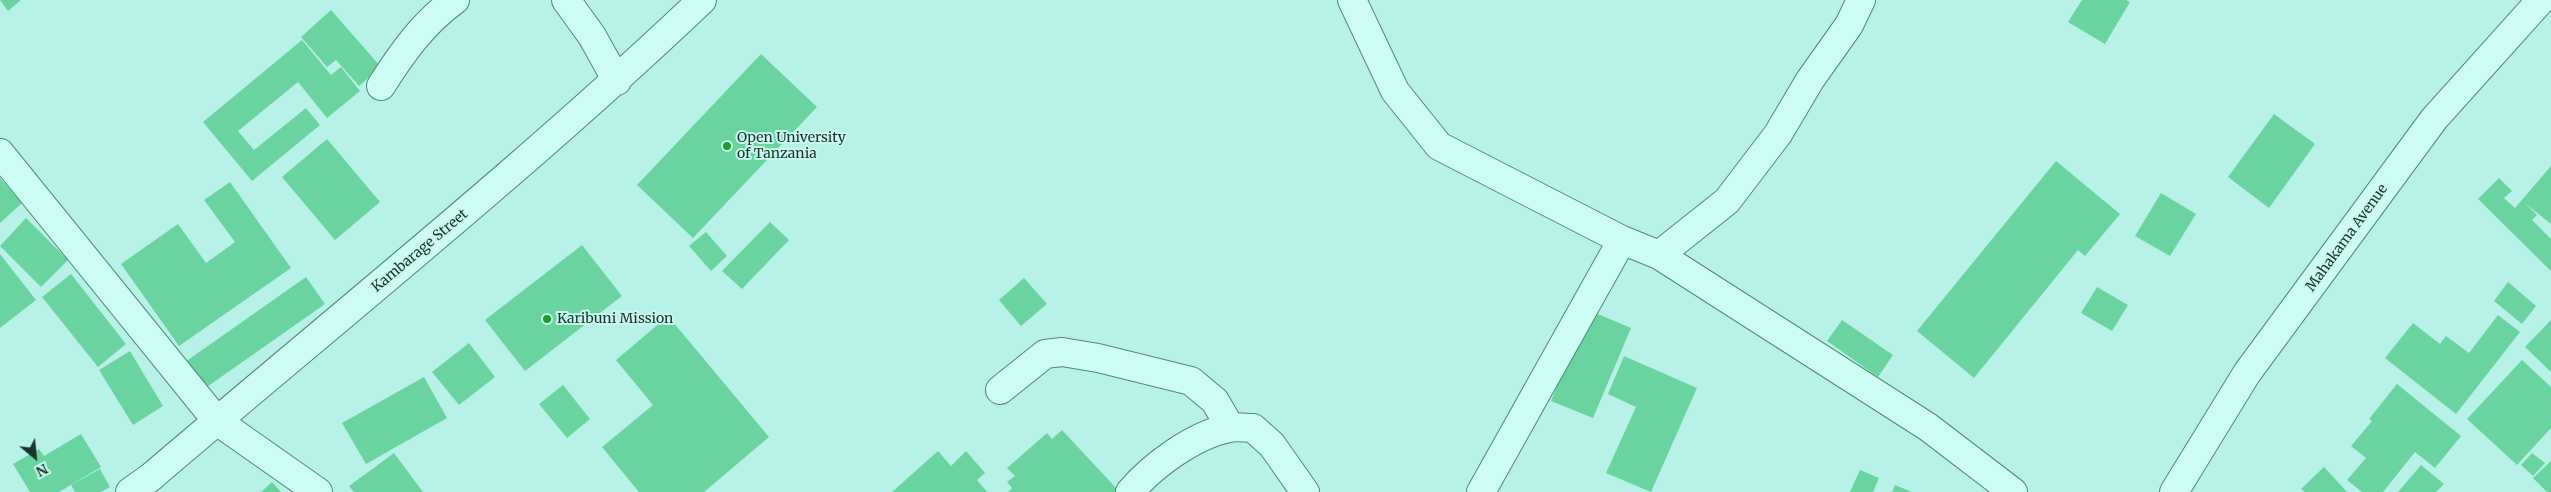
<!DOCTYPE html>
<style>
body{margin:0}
#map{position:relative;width:2551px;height:492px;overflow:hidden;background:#b8f1e7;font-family:Merriweather,serif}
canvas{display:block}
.north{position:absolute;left:10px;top:432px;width:50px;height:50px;-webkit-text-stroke:4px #c8f8f0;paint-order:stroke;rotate:152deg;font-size:14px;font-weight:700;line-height:20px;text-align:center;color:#19362a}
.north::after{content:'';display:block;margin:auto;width:18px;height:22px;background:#19362a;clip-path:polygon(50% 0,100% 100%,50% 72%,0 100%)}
</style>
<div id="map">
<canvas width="2551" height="492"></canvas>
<div class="north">N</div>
</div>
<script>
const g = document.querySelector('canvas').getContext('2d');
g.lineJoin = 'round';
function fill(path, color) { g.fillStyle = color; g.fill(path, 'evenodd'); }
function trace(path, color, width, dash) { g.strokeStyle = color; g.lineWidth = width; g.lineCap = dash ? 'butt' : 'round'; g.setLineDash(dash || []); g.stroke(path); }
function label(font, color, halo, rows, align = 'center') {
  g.font = font + ' Merriweather,serif'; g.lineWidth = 4; g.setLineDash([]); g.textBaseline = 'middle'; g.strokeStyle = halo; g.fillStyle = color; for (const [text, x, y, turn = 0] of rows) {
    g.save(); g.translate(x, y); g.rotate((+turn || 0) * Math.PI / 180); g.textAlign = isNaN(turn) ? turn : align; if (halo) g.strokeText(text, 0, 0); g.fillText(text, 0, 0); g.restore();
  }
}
fill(new Path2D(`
 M0,0h21l-13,11z
 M2082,0h44l4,2 -25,42 -37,-22z
 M331,10l50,57 -22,19 -23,-26 -9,7 -26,-30z
 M302,40l29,35 10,-8 19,24 -33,27 -29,-36 -60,49 16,19 52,-42 14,17 -68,56 -49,-59z
 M761,54l56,53 -124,131 -56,-53z
 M2274,114l41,30 -46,64 -41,-31z
 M327,139l53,63 -45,38 -53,-63z
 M2056,161l64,53 -35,42 -7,-6 -104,128 -57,-47z
 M2551,166v58l-25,-20 11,11 -5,5 19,19v32l-73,-72 21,-21 13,13 -8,7 11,10z
 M0,178l22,25 -22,20z
 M230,182l61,86 -112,78 -58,-82 57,-40 28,39 29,-21 -31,-42z
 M2161,193l35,21 -26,42 -35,-20z
 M26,218l42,42 -27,27 -41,-41z
 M770,222l19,18 -47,49 -20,-18z
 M706,232l21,24 -16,15 -22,-25z
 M582,245l40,51 -97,75 -40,-51z
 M0,254l36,46 -36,28z
 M71,274l55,70 -28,23 -56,-70z
 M306,277l19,27 -121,85 -19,-27z
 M1024,278l23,26 -26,22 -22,-26z
 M2508,282l28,24 -14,18 -28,-23z
 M2097,287l31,18 -16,26 -31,-18z
 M1588,310l43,18 -38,90 -42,-17z
 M2498,315l22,17 -64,82 -71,-56 28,-35 27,21 6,-8 23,17z
 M668,316l101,121 -65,55h-65l-37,-45 51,-42 -37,-45z
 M1842,320l51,35 -15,22 -51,-36z
 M2551,320v52l-26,-25z
 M469,343l26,34 -36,28 -27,-33z
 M130,351l33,55 -30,19 -34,-55z
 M1624,356l73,32 -46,104 -45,-19 30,-66 -28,-13z
 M2522,360l29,27v41l-34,37 -50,-46z
 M424,377l23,41 -81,46 -24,-41z
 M2397,384l64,52 -26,32 -20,-16 -32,40h-21l-15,-12 19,-22 -15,-12 21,-25 -3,-2z
 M563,385l27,34 -23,19 -28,-34z
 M1062,430l56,60 -2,2h-108l4,-4 -5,-6 8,-6 -8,-8 40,-35 5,6z
 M81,434l20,33 -42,25h-29l-17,-28 26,-15 5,7z
 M938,451l13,15 15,-15 19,22 -8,7 10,12h-95z
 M394,453l29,39h-69l-5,-6z
 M2532,453l13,10 -12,13 -12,-11z
 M2551,461v31h-4l-14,-14z
 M2421,465l23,19 -8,8h-38z
 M2324,467l23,25h-42l-4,-3z
 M100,469l10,18 -9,5h-26l-4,-7z
 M1860,470l19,8 -6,14h-23z
 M272,482l9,10h-20z
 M1895,485l17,7h-20z`), '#6ad4a1');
const minor = new Path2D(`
 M566,0l26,36 25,45
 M1352,0l43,91 44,55 183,94 37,15 269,172 85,65
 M381,86c21,-33 42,-63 74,-86
 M0,153l217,268 101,71
 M1659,255l68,-54 51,-67 32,-54 39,-55 12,-25
 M1000,390l45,-36 17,-2 36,6 93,23 24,20 15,26
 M130,492l21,-15c185,-158 375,-310 551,-477
 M1130,492c23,-27 64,-57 99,-64 7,-2 17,0 24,0l19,17 33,47
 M1481,492l141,-252
 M2174,492l73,-119 187,-254 107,-119`);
trace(minor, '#528975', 30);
trace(minor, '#ccfcf3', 28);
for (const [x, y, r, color] of [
 [727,146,5,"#1d9d2a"],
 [547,319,5,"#1d9d2a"]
]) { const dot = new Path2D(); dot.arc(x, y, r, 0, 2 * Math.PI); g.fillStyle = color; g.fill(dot); trace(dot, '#c8f8f0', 2); }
label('14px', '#19362a', '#c8f8f0', [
 ["Open University",737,138],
 ["of Tanzania",737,154],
 ["Karibuni Mission",557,319]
], 'left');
label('14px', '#19362a', '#c8f8f0', [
 ["Mahakama Avenue",2347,238,-54],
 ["Kambarage Street",420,251,-40]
]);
</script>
